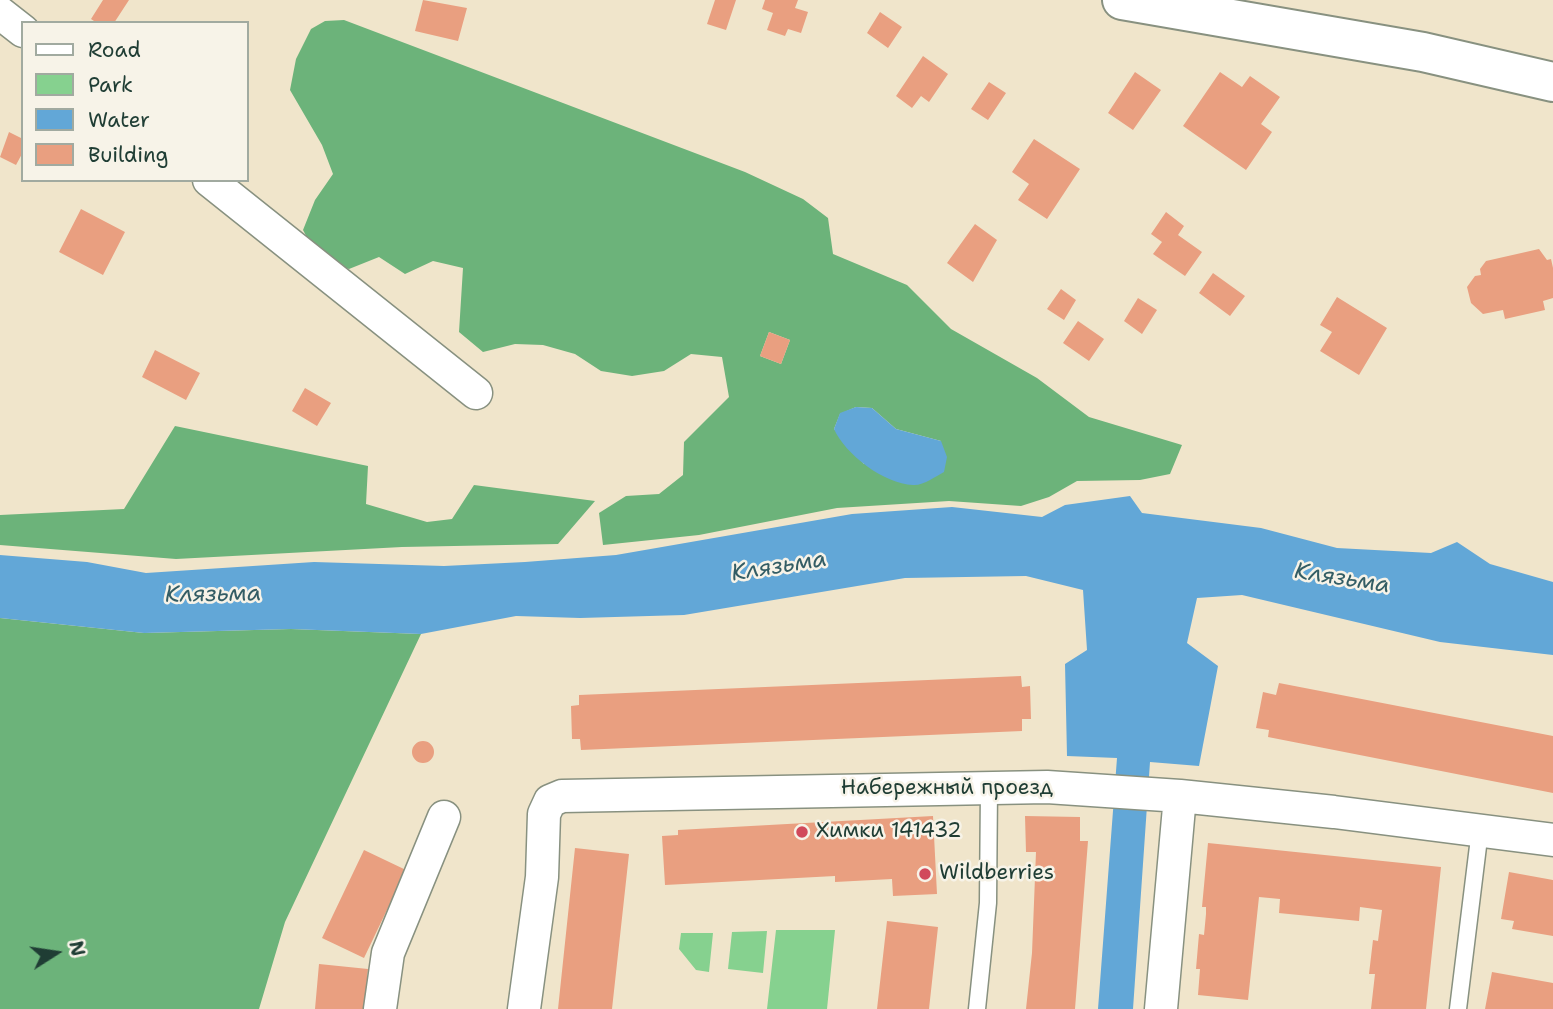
<!DOCTYPE html>
<meta charset="utf-8">
<style>
body{margin:0}
#map{position:relative;width:1553px;height:1009px;overflow:hidden;background:#f0e5cb;font-family:"Shantell Sans",sans-serif}
canvas{display:block}
.legend{position:absolute;left:21px;top:21px;width:228px;height:161px;box-sizing:border-box;background:#f7f3e8;border:2px solid #a1aaa0;margin:0;padding:9px 12px;list-style:none;font-size:21px;color:#1f3d34}
.legend li{display:flex;align-items:center;gap:14px;height:35px}
.legend b{width:35px;border:2px solid #a1aaa0}
.north{position:absolute;left:21px;top:918px;width:70px;height:70px;-webkit-text-stroke:5px #f7f3e8;paint-order:stroke;rotate:78deg;font-size:19px;font-weight:700;line-height:28px;text-align:center;color:#1f3d34}
.north::after{content:'';display:block;margin:auto;width:24px;height:32px;background:#1f3d34;clip-path:polygon(50% 0,100% 100%,50% 72%,0 100%)}
</style>
<div id="map">
<canvas width="1553" height="1009"></canvas>
<ul class="legend">
<li><b style="height:9px;background:#fff"></b>Road</li>
<li><b style="height:19px;background:#86d18f"></b>Park</li>
<li><b style="height:19px;background:#62a7d7"></b>Water</li>
<li><b style="height:19px;background:#e99f80"></b>Building</li>
</ul>
<div class="north">N</div>
</div>
<script>
const g = document.querySelector('canvas').getContext('2d');
g.lineJoin = 'round';
function fill(path, color) { g.fillStyle = color; g.fill(path, 'evenodd'); }
function trace(path, color, width, dash) { g.strokeStyle = color; g.lineWidth = width; g.lineCap = dash ? 'butt' : 'round'; g.setLineDash(dash || []); g.stroke(path); }
function label(font, color, halo, rows, align = 'center') {
  g.font = font + ' "Shantell Sans",sans-serif'; g.lineWidth = 5; g.setLineDash([]); g.textBaseline = 'middle'; g.strokeStyle = halo; g.fillStyle = color; for (const [text, x, y, turn = 0] of rows) {
    g.save(); g.translate(x, y); g.rotate((+turn || 0) * Math.PI / 180); g.textAlign = isNaN(turn) ? turn : align; if (halo) g.strokeText(text, 0, 0); g.fillText(text, 0, 0); g.restore();
  }
}
fill(new Path2D(`
 M776,930h59l-8,79h-60z
 M767,931l-4,42 -35,-4 4,-37z
 M681,933h32l-4,39 -13,-2 -17,-21z`), '#86d18f');
fill(new Path2D(`
 M344,20l401,152 58,27 25,19 5,36 74,31 44,44 86,49 52,39 93,28 -12,29 -30,6 -63,1 -28,16 -28,9 -72,-5 -112,7 -138,27 -96,10 -4,-32 27,-17 33,-2 24,-19 1,-33 45,-45 -7,-40 -31,-3 -27,17 -32,5 -31,-5 -26,-17 -32,-9 -28,-1 -32,8 -24,-20 4,-64 -30,-7 -28,13 -26,-17 -30,12 -31,-11 -15,-28 12,-30 18,-26 -11,-29 -32,-55 6,-31 15,-30 14,-8zM769,332l21,8 -9,24 -21,-8zM856,407l16,1 24,21 45,12 -77,23 -30,-35 6,-15z
 M175,426l193,40 -2,38 61,18 25,-3 22,-34 121,16 -37,43 -156,3 -226,12 -176,-14v-30l124,-6z
 M0,618l144,15 147,-4 130,5 -136,288 -26,87h-259z`), '#6cb37a');
fill(new Path2D(`
 M856,407l16,1 24,21 45,12 6,16 -3,15c-8,4 -21,14 -31,13 -29,-1 -68,-31 -79,-56l6,-16z
 M1130,496l12,17 119,15 76,20 94,5 26,-11 33,22 63,18v73l-113,-13 -198,-47 -45,3 -10,45 31,23 -19,100 -49,-4 -17,247h-35l19,-251 -50,-2 -2,-92 22,-14 -4,-60 -57,-14 -121,2 -221,37 -104,3 -64,-2 -95,18 -130,-5 -147,4 -144,-15v-63l87,7 59,11 168,-11 130,4 81,-4 91,-7 236,-41 100,-7 90,10 23,-12z`), '#62a7d7');
fill(new Path2D(`
 M103,0h26l-15,23h-17l-6,-4z
 M423,0l44,8 -9,33 -43,-10z
 M715,0h21l-10,30 -19,-6z
 M765,0h33l-3,8 13,4 -7,21 -13,-4 -3,7 -18,-6 6,-17 -11,-4z
 M880,12l22,15 -14,21 -21,-15z
 M923,56l25,18 -19,28 -8,-6 -9,12 -16,-12z
 M1135,72l26,18 -28,40 -25,-17z
 M1220,72l22,15 8,-11 30,21 -19,27 11,8 -26,38 -63,-44z
 M989,82l17,11 -18,27 -17,-11z
 M9,132l14,7v13l-7,13 -16,-8z
 M1034,139l46,30 -33,50 -29,-19 11,-16 -17,-12z
 M81,209l44,23 -22,43 -44,-23z
 M1166,212l18,14 -6,9 24,17 -17,24 -32,-22 9,-12 -11,-8z
 M975,224l22,16 -24,42 -26,-19z
 M1539,249l8,11 4,-1 2,9v30l-10,3 2,9 -40,9 -2,-9 -20,4 -12,-11 -4,-16 8,-11 6,-1 -1,-6 6,-8z
 M1213,273l32,23 -15,20 -31,-23z
 M1061,289l15,11 -12,20 -17,-11z
 M1337,297l50,31 -28,47 -39,-24 12,-19 -12,-7z
 M1138,298l19,12 -15,24 -18,-13z
 M1078,321l26,18 -15,22 -26,-18z
 M769,332l21,8 -9,24 -21,-8z
 M155,350l45,23 -14,27 -44,-23z
 M305,388l26,15 -14,23 -25,-15z
 M1021,676l1,11 8,-1 1,33h-9v12l-441,19 -1,-11h-8l-1,-33 8,-1v-10z
 M1279,683l274,53v57l-285,-56 1,-7 -13,-2 7,-36 13,3z
 M412 752a11 11 0 1 1 22 0a11 11 0 1 1-22 0Z
 M933,816l4,78 -44,2 -1,-17 -57,3v-6l-170,9 -3,-49 16,-1v-5z
 M1025,816l55,1v24h8l-13,168h-49l6,-56 4,-101h-10z
 M1208,843l233,24 -15,142h-55l4,-35h-6l4,-34 5,1 4,-31 -22,-3 -1,14 -80,-8 1,-14 -21,-2 -11,103 -50,-5 2,-26h-4l3,-35 5,1 2,-21v-7h-4z
 M575,848l54,6 -17,155h-54z
 M364,850l42,20 -42,88 -42,-20z
 M1509,872l44,8v56l-41,-7 2,-8 -13,-2z
 M887,921l51,6 -9,82h-52z
 M319,964l49,5 -4,40h-49z
 M1492,972l61,11v26h-68z`), '#e99f80');
const lane = new Path2D(`
 M977,1009l11,-106 1,-115
 M1458,1009l22,-179`);
const street = new Path2D(`
 M0,13l23,18
 M209,180l267,213
 M380,1009l8,-56 56,-136
 M524,1009l18,-132 2,-63 6,-13 12,-5 485,-9 133,9 154,16 219,28
 M1161,1009l19,-213`);
const secondary = new Path2D(`
 M1122,0l301,52 130,30`);
trace(lane, '#889180', 19);
trace(street, '#889180', 35);
trace(secondary, '#889180', 42);
trace(lane, '#fff', 16);
trace(street, '#fff', 32);
trace(secondary, '#fff', 38);
for (const [x, y, r, color] of [
 [802,832,7,"#d1495b"],
 [925,874,7,"#d1495b"]
]) { const dot = new Path2D(); dot.arc(x, y, r, 0, 2 * Math.PI); g.fillStyle = color; g.fill(dot); trace(dot, '#f7f3e8', 2.5); }
label('21px', '#1f3d34', '#f7f3e8', [
 ["Набережный проезд",947,789]
]);
label('21px', '#1f3d34', '#f7f3e8', [
 ["Химки 141432",816,832],
 ["Wildberries",939,874]
], 'left');
label('italic 23px', '#335d65', '#f7f3e8', [
 ["Клязьма",779,567,-9],
 ["Клязьма",1342,579,9],
 ["Клязьма",213,595,-1]
]);
</script>
